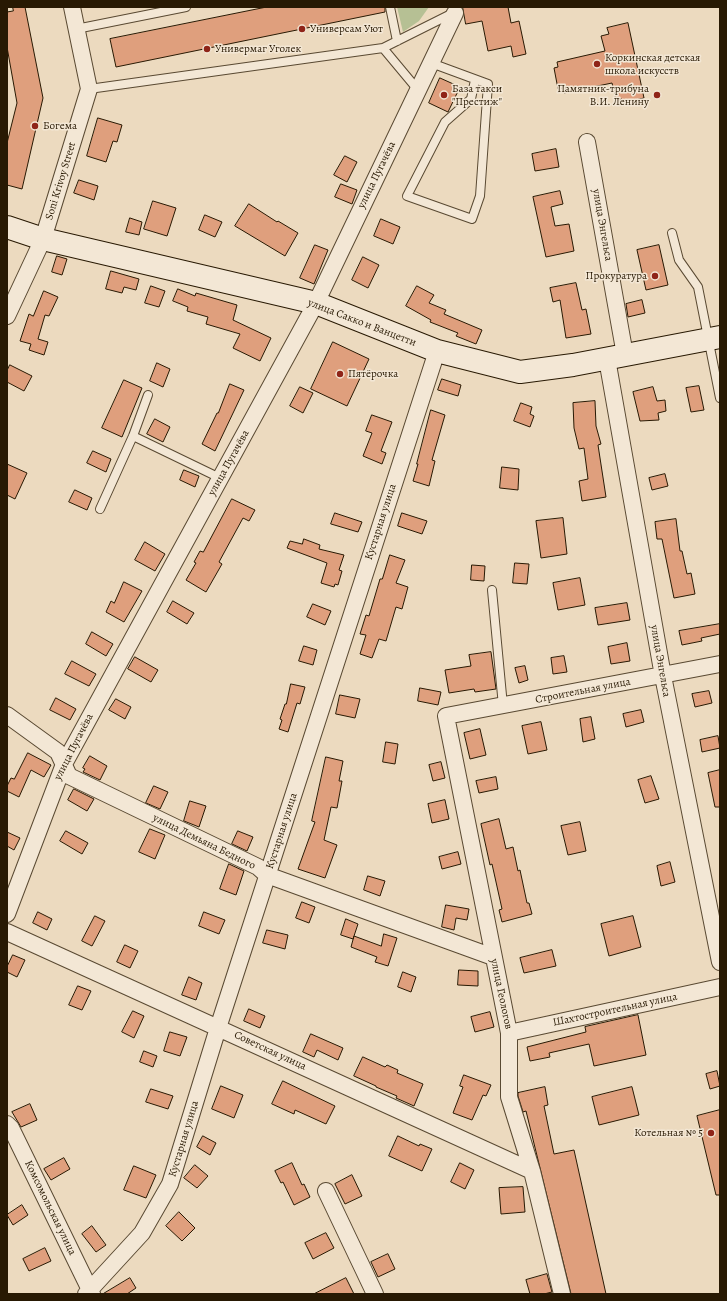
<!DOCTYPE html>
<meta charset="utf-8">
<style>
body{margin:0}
#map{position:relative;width:727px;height:1301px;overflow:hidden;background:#ecdabf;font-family:Alegreya,serif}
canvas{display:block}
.frame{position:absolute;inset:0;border:8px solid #281903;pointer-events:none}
</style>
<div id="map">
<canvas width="727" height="1301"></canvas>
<div class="frame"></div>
</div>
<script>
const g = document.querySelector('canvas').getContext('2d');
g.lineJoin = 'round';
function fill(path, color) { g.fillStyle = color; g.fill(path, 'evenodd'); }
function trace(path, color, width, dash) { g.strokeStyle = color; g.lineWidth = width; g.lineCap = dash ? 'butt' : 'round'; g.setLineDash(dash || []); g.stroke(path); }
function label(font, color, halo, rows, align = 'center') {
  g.font = font + ' Alegreya,serif'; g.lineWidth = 3; g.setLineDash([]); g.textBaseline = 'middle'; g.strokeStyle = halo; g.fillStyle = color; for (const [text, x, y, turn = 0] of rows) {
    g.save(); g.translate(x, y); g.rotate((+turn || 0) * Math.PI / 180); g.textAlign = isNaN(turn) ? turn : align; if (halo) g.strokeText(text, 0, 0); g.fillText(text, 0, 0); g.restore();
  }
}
fill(new Path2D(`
 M397,7h32l-10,14 -16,11z`), '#b6c094');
const building = new Path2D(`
 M13,7h12l18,91 -21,91 -15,-4v-42l10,-40 -10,-56v-35l6,-1z
 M267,7h118v5l-269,55 -6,-28z
 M463,7h45l3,16 8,-2 7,33 -13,3 -2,-11 -23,5 -6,-30 -16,3z
 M628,23l16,75 -21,5 -1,-4 -6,1 -4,-17 -48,10 -2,-5 -4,1 -4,-21 4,-1 -1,-5 48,-11 -4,-15 8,-2 -2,-6z
 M440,78l20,9 -12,25 -19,-9z
 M98,118l24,7 -5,17 -4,-1 -7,21 -19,-6z
 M556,149l3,18 -24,4 -3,-17z
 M345,156l12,6 -10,20 -13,-7z
 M79,180l19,6 -4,14 -20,-7z
 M341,184l16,6 -5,14 -17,-7z
 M560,191l3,13 -12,3 4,19 14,-2 5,27 -28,6 -13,-60z
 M153,201l23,7 -9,28 -23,-7z
 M249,204l28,18 1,-1 20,12 -13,23 -50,-30z
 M205,215l17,7 -7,15 -16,-7z
 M130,218l12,4 -3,13 -13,-3z
 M381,219l19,8 -7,17 -19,-8z
 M315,245l13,5 -14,34 -14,-6z
 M659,245l9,40 -22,5 -9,-40z
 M57,256l10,3 -5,16 -10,-3z
 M363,257l16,8 -11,23 -16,-8z
 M111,271l28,8 -3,11 -12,-3 -2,6 -16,-4z
 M576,283l6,27 4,-1 5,25 -25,4 -6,-38 -7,2 -3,-14z
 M151,286l14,5 -6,16 -14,-4z
 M417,286l17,9 -5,8 17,7 -2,4 38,16 -6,14 -20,-8 2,-3 -28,-11 1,-2 -25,-14z
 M178,289l17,7 1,-3 41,12 -4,15 38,18 -11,23 -27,-13 7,-14 -34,-10 2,-7 -21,-6 1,-4 -15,-6z
 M44,291l14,6 -9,19 -4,-1 -7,24 10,3 -4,13 -15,-5 2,-6 -11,-3 9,-27 4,2z
 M642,300l3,13 -17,4 -2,-13z
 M333,342l36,17 -22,47 -36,-17z
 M157,363l13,6 -7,18 -13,-6z
 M10,365l22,11 -8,15 -17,-9v-11z
 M442,379l19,6 -3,11 -20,-6z
 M124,380l18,8 -20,49 -20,-9z
 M230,384l14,6 -29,61 -13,-7 15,-31h1z
 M699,386l5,24 -13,2 -5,-24z
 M300,387l13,6 -10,20 -13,-7z
 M653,387l4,14 8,-1 1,11 -8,2 1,7 -19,1 -7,-29z
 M595,401l1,25 5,18 -3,1 8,52 -24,4 -3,-20 9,-2 -4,-31 -5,1 -5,-21 -1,-25z
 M521,403l11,4 -2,7 4,2 -4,11 -16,-6z
 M431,410l14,5 -13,45 3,1 -6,25 -16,-5 5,-17h-1z
 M372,415l20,7 -11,29 5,2 -4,11 -19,-8 9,-23 -6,-2z
 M155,419l15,8 -7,15 -16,-8z
 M93,451l18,8 -5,13 -19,-9z
 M7,464l20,9 -12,26 -8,-4z
 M502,467l17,2 -1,21 -18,-2z
 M184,470l15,6 -4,11 -15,-7z
 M665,474l3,12 -16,4 -3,-12z
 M75,490l17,8 -5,12 -18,-8z
 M232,499l23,11 -6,11 -6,-3 -24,44 3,2 -16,28 -20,-12 10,-17 -2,-1 6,-11 3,1z
 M335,513l27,9 -4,10 -27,-8z
 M402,513l25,8 -5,13 -24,-8z
 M563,518l4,36 -26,4 -5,-37z
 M676,519l4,32h2l5,23 4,-1 4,21 -21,4 -12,-59h-5l-2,-17z
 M304,539l16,6 -1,4 25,6 -5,15 3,1 -4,14 -3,-1 -1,3 -13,-4 6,-20 -40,-15 3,-7 12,3z
 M145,542l20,12 -10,17 -20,-11z
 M390,555l15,5 -9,23 12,4 -6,22 -6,-2 -10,34 -7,-2 -7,19 -12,-4 6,-19 -6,-1 6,-19 3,1 11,-37h2z
 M515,563l14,1 -2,20 -14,-1z
 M472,565l13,1 -1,15 -13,-1z
 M580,578l5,27 -27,5 -5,-27z
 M124,582l18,9 -18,31 -18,-10 5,-11 3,2z
 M173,601l21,12 -7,11 -20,-12z
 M627,603l3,17 -32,5 -3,-17z
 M313,604l18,7 -6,14 -18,-8z
 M720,624v10l-19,4 1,3 -20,4 -3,-14z
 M92,632l21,12 -7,12 -20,-12z
 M627,643l3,18 -19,3 -3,-17z
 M304,646l13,4 -4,15 -14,-4z
 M491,652l5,37 -21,3 -1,-3 -25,4 -4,-23 26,-4 -2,-11z
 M564,656l3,16 -14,2 -2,-16z
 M135,657l23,13 -7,12 -23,-13z
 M72,661l24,13 -7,12 -24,-12z
 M525,666l3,14 -9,3 -4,-15z
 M291,684l14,3 -5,17 -3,-1 -9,29 -9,-3 3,-9 -2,-1 5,-15h1z
 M420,688l21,4 -3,13 -20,-4z
 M709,691l3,12 -17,4 -3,-13z
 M340,695l20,4 -5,19 -19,-4z
 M56,698l20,11 -6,11 -20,-10z
 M116,699l15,8 -6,12 -16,-9z
 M641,710l3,12 -18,5 -3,-13z
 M591,717l4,22 -12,3 -3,-23z
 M541,722l6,28 -19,4 -6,-28z
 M480,729l6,26 -16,4 -6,-26z
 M718,736l2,12 -18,4 -2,-12z
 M386,742l12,2 -3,20 -12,-2z
 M28,753l23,12 -7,12 -13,-7 -12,27 -12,-6v-5l4,-8 3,1z
 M90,756l17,10 -7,14 -17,-8 2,-3 -2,-1z
 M326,757l17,4 -4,20h3l-5,27 -6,-1 -7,33 13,5 -12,33 -27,-9 17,-47 -3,-1z
 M441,762l4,16 -12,3 -4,-16z
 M720,770v37h-5l-7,-34z
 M651,776l8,23 -14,4 -7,-23z
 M496,777l2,12 -19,4 -3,-12z
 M154,786l14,6 -8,17 -14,-6z
 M74,789l20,10 -7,12 -19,-11z
 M445,800l4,19 -17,4 -4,-19z
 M190,801l16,5 -7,21 -15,-6z
 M499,819l7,30 7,-2 5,24 2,-1 7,33h2l3,11 -30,8 -3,-12 3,-1 -10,-45 -2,1 -9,-41z
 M580,822l6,29 -18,4 -7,-29z
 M150,829l15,6 -10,24 -16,-7z
 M66,831l22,12 -6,11 -22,-13z
 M238,831l15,6 -6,14 -15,-7z
 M7,832l13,6 -6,12 -7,-4z
 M458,852l3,12 -19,5 -3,-12z
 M670,862l5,20 -14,4 -4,-20z
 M229,864l15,7 -8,24 -16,-6z
 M368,876l17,5 -5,15 -16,-6z
 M302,902l13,5 -6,16 -13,-5z
 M446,905l23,4 -2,11 -11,-2 -2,12 -12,-3z
 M38,912l14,7 -5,11 -14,-7z
 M204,912l21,8 -6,14 -20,-8z
 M95,916l10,5 -13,25 -10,-5z
 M633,916l8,31 -32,9 -8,-32z
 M346,919l12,5 -5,15 -12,-4z
 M267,930l21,5 -3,14 -22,-6z
 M384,934l13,4 -9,28 -13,-4 2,-5 -26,-10 3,-11 27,10z
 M125,945l13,6 -8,17 -13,-6z
 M552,950l4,16 -32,7 -4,-15z
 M13,955l12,5 -8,17 -10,-5v-5z
 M459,970l19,1v15l-20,-1z
 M403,972l13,5 -5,15 -13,-5z
 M189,977l13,6 -6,17 -14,-5z
 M78,986l13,5 -9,19 -13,-5z
 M249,1009l16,7 -5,12 -16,-7z
 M133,1011l11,5 -10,22 -12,-6z
 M490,1012l4,15 -19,5 -4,-15z
 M638,1015l8,40 -52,11 -5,-22 -40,9 1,4 -20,4 -3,-14 59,-15 -1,-5z
 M170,1032l17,5 -7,19 -16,-5z
 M311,1034l32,14 -5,12 -21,-10 -3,7 -11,-5z
 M144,1051l13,5 -4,11 -13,-5z
 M363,1057l22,10 2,-2 11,5 -1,3 26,11 -9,22 -18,-8 1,-2 -21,-9v-1l-22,-10z
 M717,1071l3,15 -10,3 -4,-15z
 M464,1075l27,10 -5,11 -3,-1 -11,25 -19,-7 10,-26 -3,-1z
 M283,1081l52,25 -9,18 -31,-14 -1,4 -22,-10z
 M221,1086l22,9 -9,23 -22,-9z
 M545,1087l3,18 -4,1 10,48 20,-4 32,144h-35l-45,-183 -3,1 -5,-16v-3z
 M632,1087l7,28 -40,10 -7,-28z
 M151,1089l22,7 -5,13 -22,-7z
 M30,1104l7,16 -16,7 -9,-15z
 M720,1110v85h-4l-19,-79z
 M203,1136l13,7 -6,12 -13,-8z
 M398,1136l21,10 1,-2 12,5 -10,22 -33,-15z
 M64,1158l6,11 -19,11 -7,-11z
 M292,1163l10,22 2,-1 6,13 -16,8 -11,-23 -2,1 -6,-12z
 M460,1163l14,7 -9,19 -14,-7z
 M195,1165l13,11 -11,12 -13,-10z
 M134,1166l22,9 -10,23 -22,-8z
 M352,1175l10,21 -17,8 -10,-20z
 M523,1187l2,25 -24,2 -2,-26z
 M22,1205l6,10 -15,10 -6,-10z
 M179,1212l16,16 -13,13 -16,-15z
 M92,1226l14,19 -10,7 -14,-18z
 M326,1233l8,15 -21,11 -8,-16z
 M45,1248l6,13 -22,10 -6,-12z
 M388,1254l7,15 -17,8 -7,-15z
 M547,1274l5,18 -8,2h-14l-4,-14z
 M130,1278l6,10 -9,6h-24z
 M346,1278l8,16h-40z`);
fill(building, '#df9f7d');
trace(building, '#281903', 1);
const lane = new Path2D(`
 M390,7l7,34
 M76,29l110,-22
 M383,48l35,42
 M431,63l57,21 -8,112 -8,23 -65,-23 38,-74 26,-23 4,-19
 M89,89l294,-41 70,-35
 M672,233l7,27 19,27 22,111
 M133,436l87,42
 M100,509l33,-73 15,-41
 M492,590l11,116`);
const street = new Path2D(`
 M587,142l38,213
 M7,316l36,-77 46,-150 -17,-82
 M607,359l56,317 57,286
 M7,715l51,37 11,24 189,91 9,8 226,82
 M7,914l57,-150 252,-461 139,-290
 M7,932l211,96 314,143
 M509,1033l211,-46
 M7,1124l4,4 81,166
 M326,1191l49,103
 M86,1294l56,-61 28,-49 48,-156 219,-677
 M562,1294l-30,-123 -23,-74v-64l-63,-317 274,-52`);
const secondary = new Path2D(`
 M7,227l36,12 273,64 121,48 83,21 53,-7 147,-28`);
trace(lane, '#594932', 10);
trace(street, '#594932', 18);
trace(secondary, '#281903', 24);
trace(lane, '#f3e7d5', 8);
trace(street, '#f3e7d5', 16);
trace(secondary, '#f3e7d5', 22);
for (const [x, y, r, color] of [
 [302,29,4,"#8f2418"],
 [207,49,4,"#8f2418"],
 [597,64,4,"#8f2418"],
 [444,95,4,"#8f2418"],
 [657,95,4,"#8f2418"],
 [35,126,4,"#8f2418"],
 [655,276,4,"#8f2418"],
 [340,374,4,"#8f2418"],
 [711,1133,4,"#8f2418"]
]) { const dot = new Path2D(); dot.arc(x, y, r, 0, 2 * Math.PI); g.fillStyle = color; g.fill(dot); trace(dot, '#f3e7d5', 1.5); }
label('11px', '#281903', '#f3e7d5', [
 ["Универсам Уют",310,29],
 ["Универмаг Уголек",215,49],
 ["Коркинская детская",605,58],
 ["школа искусств",605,71],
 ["База такси",452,89],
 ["\"Престиж\"",452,102],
 ["Памятник-трибуна",649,89,"right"],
 ["В.И. Ленину",649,102,"right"],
 ["Богема",43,126],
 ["Прокуратура",647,276,"right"],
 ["Пятёрочка",348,374],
 ["Котельная № 5",703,1133,"right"]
], 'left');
label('11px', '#281903', '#f3e7d5', [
 ["улица Пугачёва",377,175,-64],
 ["Soni Krivoy Street",61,181,-73],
 ["улица Энгельса",602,225,80],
 ["улица Сакко и Ванцетти",362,323,21],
 ["улица Пугачёва",229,463,-61],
 ["Кустарная улица",381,522,-72],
 ["улица Энгельса",660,661,80],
 ["Строительная улица",583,691,-11],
 ["улица Пугачёва",74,747,-63],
 ["Кустарная улица",282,831,-72],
 ["улица Демьяна Бедного",204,842,26],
 ["улица Геологов",501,994,78],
 ["Шахтостроительная улица",615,1010,-12],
 ["Советская улица",270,1051,25],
 ["Кустарная улица",184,1139,-73],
 ["Комсомольская улица",50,1208,64]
]);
</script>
